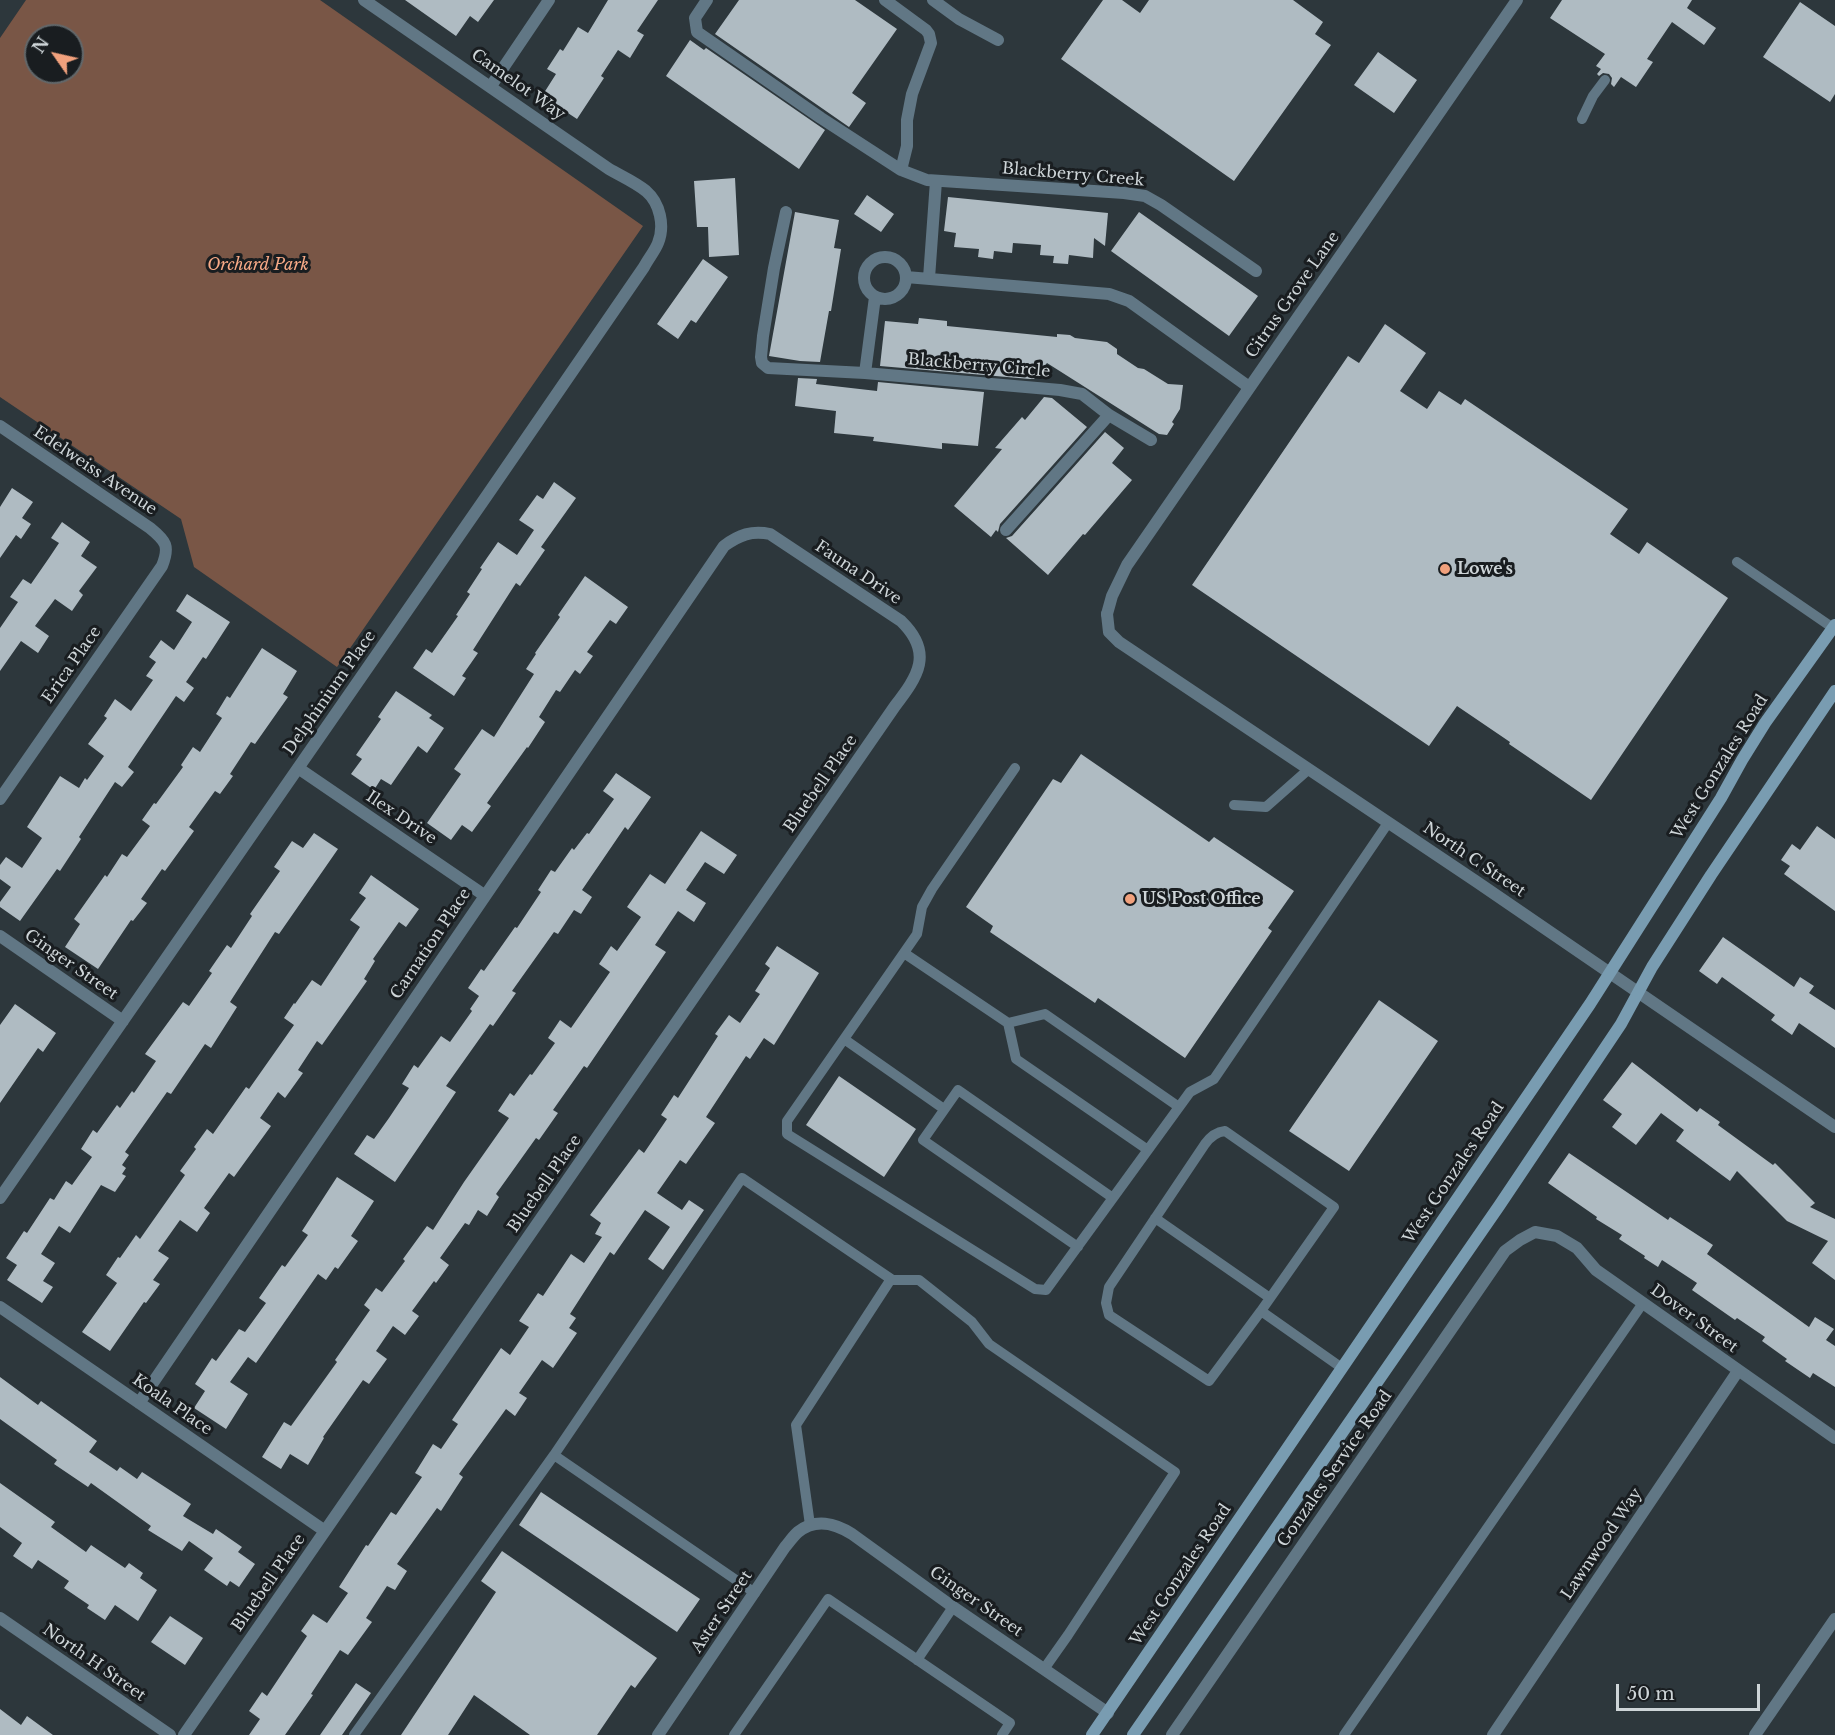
<!DOCTYPE html>
<style>
body{margin:0}
#map{position:relative;width:1835px;height:1735px;overflow:hidden;background:#2d373c;font-family:"Libre Baskerville",serif}
canvas{display:block}
.north{position:absolute;left:24px;top:24px;width:60px;height:60px;box-sizing:border-box;background:#191d20;border:2px solid #61676a;border-radius:50%;rotate:304deg;font-size:16px;font-weight:700;line-height:24px;text-align:center;color:#ced5d8}
.north::after{content:'';display:block;margin:auto;width:21px;height:27px;background:#f1a17d;clip-path:polygon(50% 0,100% 100%,50% 72%,0 100%)}
.scale{position:absolute;left:1616px;top:1684px;width:144px;height:27px;box-sizing:border-box;border:3px solid #ced5d8;border-top:0;padding-left:8px;font-size:18px;line-height:21px;white-space:nowrap;color:#ced5d8;-webkit-text-stroke:4px #191d20;paint-order:stroke}
</style>
<div id="map">
<canvas width="1835" height="1735"></canvas>
<div class="north">N</div>
<div class="scale">50 m</div>
</div>
<script>
const g = document.querySelector('canvas').getContext('2d');
g.lineJoin = 'round';
function fill(path, color) { g.fillStyle = color; g.fill(path, 'evenodd'); }
function trace(path, color, width, dash) { g.strokeStyle = color; g.lineWidth = width; g.lineCap = dash ? 'butt' : 'round'; g.setLineDash(dash || []); g.stroke(path); }
function label(font, color, halo, rows, align = 'center') {
  g.font = font + ' "Libre Baskerville",serif'; g.lineWidth = 6; g.setLineDash([]); g.textBaseline = 'middle'; g.strokeStyle = halo; g.fillStyle = color; for (const [text, x, y, turn = 0] of rows) {
    g.save(); g.translate(x, y); g.rotate((+turn || 0) * Math.PI / 180); g.textAlign = isNaN(turn) ? turn : align; if (halo) g.strokeText(text, 0, 0); g.fillText(text, 0, 0); g.restore();
  }
}
fill(new Path2D(`
 M26,0h294l323,226 -306,441 -143,-100 -13,-48 -181,-122v-359zM36,36h36v36h-36z`), '#795646');
fill(new Path2D(`
 M405,0h89l-16,22 -8,-6 -14,20z
 M608,0h50l-21,31 7,4 -14,23 -12,-8 -17,26 3,2 -27,41 -35,-23 14,-22 -9,-5 13,-20 3,2 15,-24 10,6z
 M739,0h116l42,29 -45,64 14,10 -17,24 -134,-93z
 M1103,0h19l18,13 9,-13h144l30,22 -8,12 16,11 -97,136 -173,-122z
 M1562,0h130l-5,8 29,20 -12,17 -32,-23 -25,37 6,3 -17,25 -15,-10 -7,10 -3,-3 1,-6 -3,-4 -6,-1 -4,3 -2,-2 4,-5 -5,-3 9,-12 -55,-36z
 M1800,2l35,24v68l-5,8 -67,-45z
 M690,40l14,10 2,-2 119,82 -26,39 -133,-93z
 M1378,52l39,28 -23,33 -40,-28z
 M735,178l4,77 -30,2 -1,-30h-11l-3,-46z
 M867,195l27,19 -13,18 -27,-18z
 M948,197l160,16 -3,33 -11,-8 -1,20 -24,-3 -1,9 -15,-1 1,-7 -14,-1 1,-10 -28,-2 -1,10 -18,-2 -1,8 -15,-2 1,-8 -25,-2 2,-14 -12,-2z
 M795,212l44,8 -5,28 7,1 -10,62h-2l-9,51 -20,-1 -31,-5z
 M1139,212l119,84 -29,40 -118,-85z
 M703,259l25,18 -32,46 -5,-3 -13,19 -21,-15z
 M919,318l28,3v5l110,11v-3l13,1 5,3 32,4 10,7v5l21,14 6,1 24,15 15,1 -3,24 -8,13 2,2 -7,11 -8,-1 -112,-71 -13,16h-4l-150,-13 5,-45 33,3z
 M1385,324l41,29 -26,38 27,18 12,-18 22,14 4,-6 163,110 -18,25 29,20 8,-12 81,56 -137,202 -82,-56 1,-2 -53,-36 -28,40 -237,-161 156,-229 11,7z
 M798,378l19,1 -1,5 61,7 1,-9 106,10 -6,54 -36,-3v6l-69,-8 1,-4 -40,-4 2,-22 -41,-5z
 M1044,397l8,1 35,29 -87,97 -2,8 -2,-2 -5,7 -37,-31 48,-57 -7,-1 27,-31 3,3z
 M1105,432l19,16 -12,15 20,17 -47,55 -2,-1 -35,41 -42,-37 6,-2z
 M554,482l22,16 -35,49 4,3 -25,36 -4,-3 -43,67 5,3 -16,23 4,2 -12,18 -41,-28 13,-19 6,4 26,-37 -2,-1 14,-21 -3,-2 15,-23 -2,-1 18,-26 19,13 17,-25 -15,-10 18,-25 6,4z
 M12,488l21,14 -11,16 9,6 -10,15 -5,-4 -16,23v-51z
 M62,522l28,20 -9,14 16,11 -18,24 4,4 -11,16 -17,-12 -20,27 14,10 -11,17 -17,-12 -21,30v-43l18,-26 -8,-5 13,-18 8,5 18,-26 10,-15 -8,-5z
 M585,576l43,31 -12,17 -6,-4 -23,32 6,4 -13,18 -5,-4 -15,22 -4,-2 -17,27 6,5 -17,26 -1,-1 -40,56 4,3 -19,26 -10,-7 -11,15 -24,-17 34,-49 -7,-5 28,-40 12,8 40,-63 -8,-5 10,-15 -1,-1 25,-36 -2,-2z
 M187,594l43,28 -24,37 -3,-2 -17,25 8,6 -10,14 -8,-6 -48,71 6,5 -12,15 -7,-5 -36,55 2,2 -21,32 -3,-2 -37,52 -20,-14v-5l11,-15 -11,-8v-14l6,-8 16,11 20,-30 -15,-11 33,-51 19,12 6,-10 2,2 17,-24 -16,-12 19,-26 -3,-2 11,-17 16,12 22,-31 -7,-4 10,-14 -7,-5 12,-17 13,10 18,-28 -16,-11z
 M262,648l35,23 -14,23 5,3 -33,47 -4,-2 -21,32 3,2 -13,18 -5,-3 -26,36 5,4 -29,40 -3,-2 -21,30 6,4 -14,18 -2,-1 -33,49 -33,-22 15,-23 -6,-5 31,-44 2,2 15,-23 5,3 23,-31 -8,-6 12,-17 2,1 27,-37 -2,-2 12,-18 7,5 22,-34 -6,-4 11,-18 3,2z
 M396,691l36,24 -3,3 15,10 -17,25 -9,-7 -27,39 -10,-6 -7,11 -23,-16 11,-15 -6,-4 25,-36 -3,-2z
 M1081,754l128,88 5,-5 80,54 -26,37 4,3 -87,127 -87,-60 -3,5 -105,-71 3,-6 -27,-19 87,-128 8,4z
 M616,773l35,24 -23,33 -3,-3 -43,63 10,7 -11,17 -7,-4 -16,24 -4,-2 -42,59 4,2 -23,33 -3,-2 -44,62 10,6 -61,90 -41,-28 13,-19 7,4 15,-21 20,-30 -7,-4 12,-19 4,3 23,-32 9,6 22,-31 -2,-2 9,-13 -11,-8 13,-19 3,2 31,-44 2,1 24,-36 -3,-2 13,-20 4,2 17,-24 2,2 13,-17 2,1 25,-35 -11,-8z
 M1817,826l18,13v72l-51,-37 6,-8 -9,-6 11,-16 8,6z
 M701,831l36,24 -13,19 -19,-12 -19,28 20,13 -12,19 -16,-11 -23,34 11,7 -79,116 -3,-2 -31,44 5,3 -19,27 -3,-2 -40,56 3,3 -12,19 -9,-6 -9,15 -4,-2 -25,35 9,7 -13,18 -2,-2 -22,30 7,5 -14,19 -12,-9 -17,25 11,8 -18,25 -6,-4 -40,57 1,1 -16,27 -18,-11 -9,15 -19,-12 22,-35 7,4 46,-64 -2,-2 35,-50 -6,-5 12,-17 6,4 23,-31 -2,-2 24,-33 6,4 31,-48 45,-64 -11,-7 12,-18 4,3 16,-22 2,1 23,-32 -7,-5 12,-18 11,8 39,-56 -11,-8 12,-18 6,5 24,-34 -14,-10 23,-33 15,10z
 M314,833l24,16 -59,85 -4,-2 -45,70 7,5 -26,41 -6,-4 -34,50 -4,-2 -42,60 4,3 -7,10 4,3 -4,6 4,2 -11,16 -14,-7 -31,48 -11,-7 -18,28 14,9 -12,18 10,6 -11,16 -35,-23 10,-15 -11,-7 18,-27 3,2 23,-35 4,2 12,-19 6,4 20,-28 -11,-8 12,-19 4,3 20,-28 3,3 12,-17 2,2 22,-32 -11,-7 38,-52 6,4 23,-33 -3,-2 18,-26 4,3 21,-32 -2,-2 30,-43 -6,-4 18,-26 11,7z
 M371,875l48,34 -13,18 -7,-5 -26,37 2,2 -11,18 3,2 -45,64 -5,-4 -19,29 5,3 -18,25 -7,-6 -18,26 11,8 -37,51 -5,-4 -25,35 6,5 -13,19 -17,-12 -22,31 11,7 -16,22 7,4 -14,19 -2,-1 -34,49 -28,-19 35,-49 -11,-8 12,-18 2,1 16,-23 4,4 45,-64 -5,-4 16,-22 -2,-2 13,-18 6,5 33,-47 3,2 45,-64 -10,-7 10,-15 1,1 17,-24 9,6 39,-59 -10,-7 16,-22 -7,-5z
 M1723,937l71,50 6,-10 14,9 -5,7 26,17v38l-36,-25 -7,12 -21,-15 4,-5 -53,-38 -5,7 -18,-13z
 M777,946l42,27 -45,72 -10,-7 -14,21 -4,-3 -40,61 9,6 -29,41 -6,-4 -23,33 25,17 7,-10 15,10 -41,60 -15,-11 22,-32 -25,-17 -31,45 -4,-3 -40,62 6,4 -7,10 8,5 -24,35 -11,-8 -23,33 8,5 -12,18 -9,-7 -47,65 4,3 -22,34 -4,-3 -40,56 10,7 -12,19 -8,-4 -21,32 6,4 -24,33 -8,-5 -29,44 2,1 -28,40h-36l11,-16 -11,-8 13,-19 5,4 40,-60 -6,-5 12,-17 14,9 21,-30 -9,-6 27,-42 2,1 23,-34 5,3 26,-38 -7,-4 18,-29 8,5 17,-25 -6,-4 49,-72 9,7 19,-28 -10,-6 19,-28 5,3 28,-42 13,9 18,-26 -7,-3 6,-11 -11,-8 49,-66 5,4 23,-34 -6,-4 13,-20 4,3 40,-62 -3,-2 14,-19 11,8 20,-29 -5,-3 15,-23 -5,-4z
 M1379,1000l59,41 -89,130 -60,-40z
 M15,1004l41,29 -13,19 -5,-4 -38,55v-78z
 M1632,1062l65,50 3,-4 20,14 -2,3 55,40 2,-2 40,40 -5,4 25,12v61l-23,-17 16,-22 -41,-20 -50,-50 -7,10 -54,-40 8,-11 -23,-17 -25,32 -24,-18 10,-13 -19,-14z
 M839,1076l77,53 -32,48 -78,-52z
 M1569,1153l99,67 2,-3 43,28 -6,9 102,73 6,-10 19,12 -8,11 9,6v41l-22,-14 -3,5 -25,-17 2,-2 -25,-18 3,-4 -28,-19 -2,2 -43,-30 5,-7 -35,-23 -4,7 -14,-9 1,-2 -26,-17 3,-4 -26,-16 1,-2 -49,-34z
 M337,1177l37,24 -23,35 7,5 -20,28 -3,-2 -9,13 -8,-6 -62,89 -8,-6 -18,25 18,12 -22,35 -32,-21 11,-17 -10,-7 17,-26 4,3 23,-32 6,3 21,-29 -7,-5 23,-33 3,2 23,-32 -6,-4z
 M0,1377l38,28 3,-4 56,40 -8,11 28,19 3,-4 17,12 5,-7 49,32 -8,12 30,18 3,-5 26,18 -4,5 17,12 -16,23 -9,-6 -3,5 -23,-16 9,-12 -24,-17 -7,10 -34,-21 3,-4 -60,-43 -3,4 -34,-23 3,-4 -57,-41z
 M0,1483l55,39 -4,5 35,25 5,-7 34,23 4,-5 14,10 -3,5 17,12 -19,31 -23,-16 -10,15 -18,-12 2,-3 -25,-17 5,-7 -31,-21 -6,9 -19,-13 9,-13 -22,-16z
 M541,1492l159,107 -23,33 -158,-107z
 M502,1551l155,107 -22,30 -4,-3 -34,50h-67l-56,-40 -26,40h-47l95,-143 -15,-11z
 M170,1616l33,22 -18,27 -34,-23z
 M356,1683l15,10 -29,42h-22z
 M0,1709l21,16 6,-9 26,19h-53z`), '#afbbc2');
trace(new Path2D(`
 M1582,119l11,-23 12,-16
 M1737,562l96,66
 M1015,768l-83,121 -10,18 -5,27 -130,187v13l248,155 11,1 144,-198 24,-13 174,-256
 M1234,805l32,2 43,-38
 M904,953l104,70 8,36 132,91
 M1008,1023l37,-9 134,93
 M844,1039l100,70
 M1155,1218l115,80
 M1078,1247l-155,-107 35,-50 155,108
 M890,1280h29l53,42 17,22 186,128 -107,163 -24,34
 M1261,1311l73,-104 -109,-76c-9,1 -15,6 -20,13l-96,143 -3,16 3,12 100,66 52,-70 81,57
 M554,1455l188,-277 149,101 -95,146 14,100
 M917,1660l36,-53
 M354,1735l200,-280 201,138
 M734,1735l94,-136 182,124 -8,12
 M1344,1735l299,-432`), '#617785', 10);
trace(new Path2D(`
 M707,0l-12,18 2,14 124,86 80,52 6,-24v-26l5,-26 19,-51 -2,-9 -3,-4 -41,-30
 M933,0l26,19 39,21
 M491,86l58,-86
 M901,170l26,10 197,13 21,3 16,9 95,66
 M786,212l-12,56 -11,68 -2,21 1,6 6,5 97,5 195,17 22,4 27,21 42,25
 M864 278a21 21 0 1 1 42 0a21 21 0 1 1-42 0Z
 M906,277l203,17 20,7 120,86
 M929,278l7,-97
 M865,373l10,-76
 M0,426l150,102c16,13 20,18 12,38l-162,233
 M1006,530l103,-115
 M1107,614l5,-18 15,-31 390,-565
 M298,768l186,127
 M0,936l123,85
 M0,1198l488,-704 156,-227c4,-8 11,-16 14,-24 7,-17 2,-40 -12,-52 -11,-9 -25,-15 -37,-22l-245,-169
 M0,1307l325,224
 M139,1403l585,-857c15,-11 28,-16 46,-12l131,87c33,32 17,55 -6,85l-711,1029
 M658,1735l127,-188c4,-4 8,-11 13,-15 17,-14 37,-9 54,2l101,73 155,106
 M1172,1735l333,-484 15,-11 15,-8 22,4 20,12 19,22 239,168
 M1493,1735l245,-364
 M1755,1735l80,-116`), '#617785', 12);
trace(new Path2D(`
 M1107,614l2,18 10,10 358,240 358,245
 M0,1618l170,117`), '#617785', 12);
trace(new Path2D(`
 M1092,1735l498,-731 131,-206 21,-38 23,-37 70,-98
 M1133,1735l366,-529 122,-182 31,-57 59,-92 124,-184`), '#799cb1', 12);
for (const [x, y, r, color] of [
 [1445,569,6,"#f1a17d"],
 [1130,899,6,"#f1a17d"]
]) { const dot = new Path2D(); dot.arc(x, y, r, 0, 2 * Math.PI); g.fillStyle = color; g.fill(dot); trace(dot, '#191d20', 2); }
label('16px', '#ced5d8', '#191d20', [
 ["Camelot Way",518,85,35],
 ["Blackberry Creek",1073,175,5],
 ["Citrus Grove Lane",1293,295,-55],
 ["Blackberry Circle",979,366,5],
 ["Edelweiss Avenue",95,471,34],
 ["Fauna Drive",858,573,34],
 ["Erica Place",72,665,-55],
 ["Delphinium Place",330,693,-55],
 ["West Gonzales Road",1720,767,-58],
 ["Bluebell Place",821,784,-55],
 ["Ilex Drive",401,818,34],
 ["North C Street",1474,860,34],
 ["Carnation Place",431,944,-56],
 ["Ginger Street",71,965,35],
 ["West Gonzales Road",1454,1173,-56],
 ["Bluebell Place",545,1184,-55],
 ["Dover Street",1694,1319,36],
 ["Koala Place",172,1405,35],
 ["Gonzales Service Road",1335,1469,-55],
 ["Lawnwood Way",1602,1544,-56],
 ["West Gonzales Road",1181,1575,-56],
 ["Bluebell Place",269,1583,-55],
 ["Ginger Street",976,1602,35],
 ["Aster Street",722,1612,-56],
 ["North H Street",94,1663,35]
]);
label('italic 16px', '#f8aa87', '#191d20', [
 ["Orchard Park",258,265]
]);
label('bold 16px', '#ced5d8', '#191d20', [
 ["Lowe's",1457,569],
 ["US Post Office",1142,899]
], 'left');
</script>
